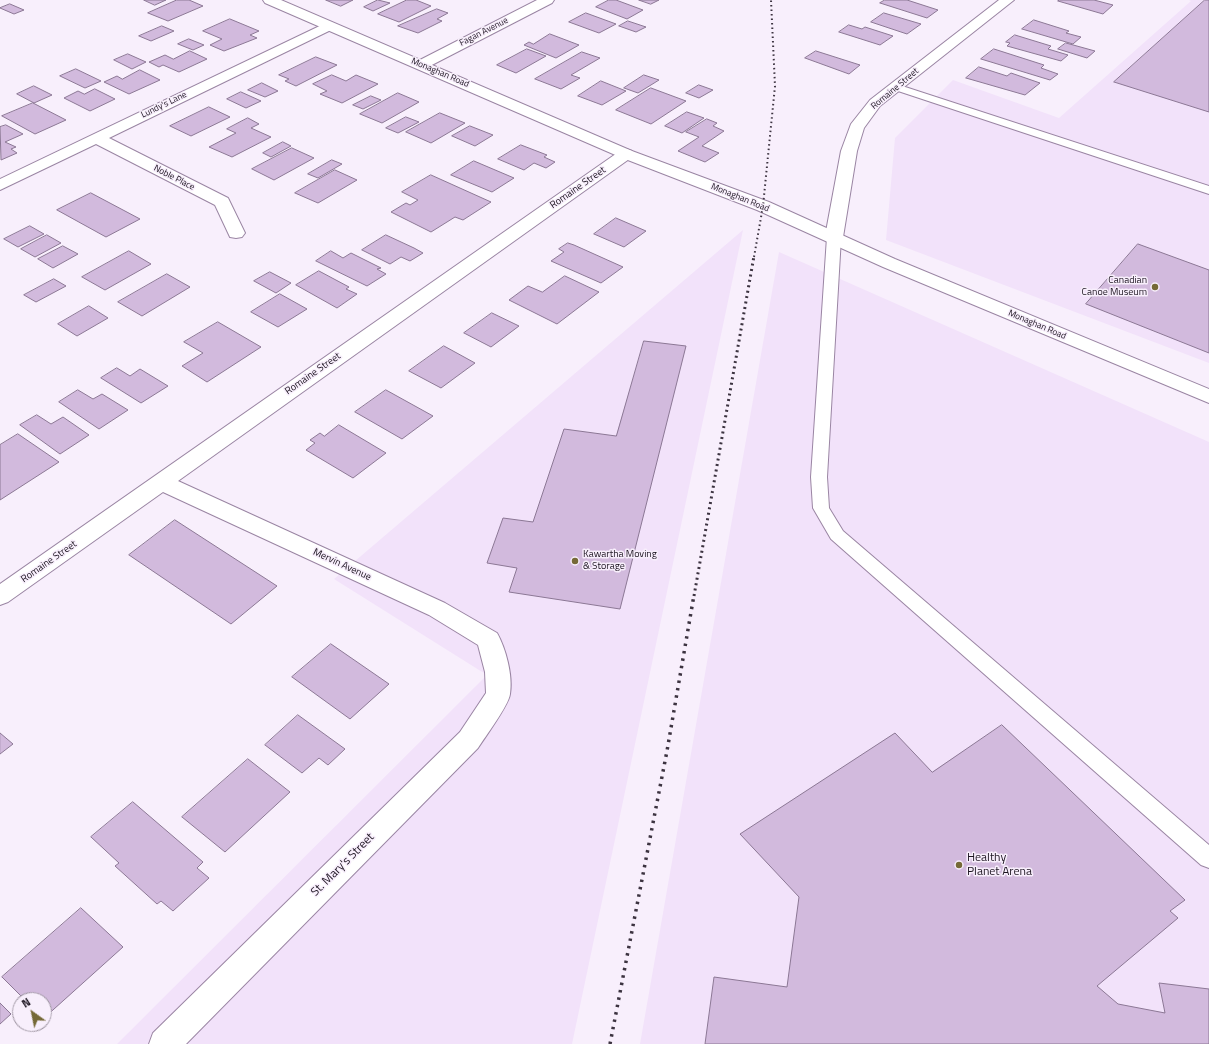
<!DOCTYPE html>
<style>
body{margin:0}
#map{position:relative;width:1209px;height:1044px;overflow:hidden;background:#f8effc;font-family:"Titillium Web",sans-serif}
canvas{display:block}
.north{position:absolute;left:12px;top:992px;width:40px;height:40px;box-sizing:border-box;background:#f8effc;border:1px solid #a097a4;border-radius:50%;rotate:327deg;font-size:11px;font-weight:700;line-height:16px;text-align:center;color:#1c1420}
.north::after{content:'';display:block;margin:auto;width:14px;height:18px;background:#756936;clip-path:polygon(50% 0,100% 100%,50% 72%,0 100%)}
</style>
<div id="map">
<canvas width="1209" height="1044"></canvas>
<div class="north">N</div>
</div>
<script>
const g = document.querySelector('canvas').getContext('2d');
g.lineJoin = 'round';
function fill(path, color) { g.fillStyle = color; g.fill(path, 'evenodd'); }
function trace(path, color, width, dash) { g.strokeStyle = color; g.lineWidth = width; g.lineCap = dash ? 'butt' : 'round'; g.setLineDash(dash || []); g.stroke(path); }
function label(font, color, halo, rows, align = 'center') {
  g.font = font + ' "Titillium Web",sans-serif'; g.lineWidth = 3; g.setLineDash([]); g.textBaseline = 'middle'; g.strokeStyle = halo; g.fillStyle = color; for (const [text, x, y, turn = 0] of rows) {
    g.save(); g.translate(x, y); g.rotate((+turn || 0) * Math.PI / 180); g.textAlign = isNaN(turn) ? turn : align; if (halo) g.strokeText(text, 0, 0); g.fillText(text, 0, 0); g.restore();
  }
}
fill(new Path2D(`
 M1189,0h20v363l-323,-123 9,-102 58,-58 106,38 132,-117z
 M743,230l-171,814h-455l370,-369 -153,-96z
 M779,252l430,190v602h-569z`), '#f2e2fa');
const building = new Path2D(`
 M144,0h22l-11,5z
 M177,0h12l14,6 -35,15 -20,-8z
 M326,0h27l-12,6z
 M378,0l12,3 -17,8 -9,-4z
 M407,0h9l15,6 -32,16 -21,-8z
 M609,0h7l27,10 -16,9 -31,-12z
 M639,0h20l-8,4z
 M885,0h22l31,10 -11,8 -47,-15z
 M1060,0h34l19,5 -10,9 -45,-13z
 M1205,0h4v112l-95,-30z
 M10,4l14,6 -10,4 -14,-6z
 M437,9l11,4 -11,6 5,2 -24,12 -20,-7z
 M586,13l30,11 -17,9 -30,-11z
 M884,13l37,11 -14,10 -36,-12z
 M230,19l29,12 -9,4 7,3 -33,13 -14,-6 12,-6 -19,-8z
 M1034,20l35,11 -3,2 15,4 -8,7 -51,-15z
 M628,21l18,6 -10,5 -17,-6z
 M849,25l13,4 3,-2 28,9 -13,9 -41,-13z
 M162,26l12,5 -23,10 -12,-5z
 M550,34l29,11 -23,13 -32,-13 5,-3 4,2z
 M1015,35l36,11 -3,3 20,6 -7,6 -54,-15 3,-3 -4,-1z
 M189,39l15,6 -11,5 -15,-6z
 M1066,43l29,8 -8,7 -29,-9z
 M527,49l19,7 -30,17 -19,-8z
 M994,49l50,16 -3,3 17,6 -8,6 -69,-21z
 M190,51l17,8 -28,13 -16,-7 -4,2 -10,-5 16,-7 8,4z
 M816,51l44,14 -11,9 -44,-16z
 M582,52l18,6 -29,17 9,3 -19,11 -26,-10z
 M128,54l18,8 -14,7 -18,-9z
 M316,57l21,8 -41,21 -11,-5 4,-2 -10,-4z
 M979,67l28,9 4,-3 29,10 -15,12 -59,-17z
 M76,69l25,12 -16,7 -25,-12z
 M140,70l20,10 -31,14 -25,-12 13,-6 5,3z
 M332,75l14,6 10,-6 22,9 -36,19 -22,-9 7,-3 -14,-7z
 M644,75l15,5 -21,13 -14,-5z
 M601,81l25,10 -24,14 -24,-9z
 M262,83l16,8 -13,6 -17,-7z
 M699,85l14,5 -14,8 -13,-5z
 M34,86l18,9 -18,8 -17,-9z
 M651,88l35,13 -35,23 -35,-14z
 M95,89l20,10 -25,12 -26,-13 14,-7 6,3z
 M241,92l20,9 -15,7 -19,-9z
 M398,93l21,9 -37,21 -22,-9z
 M371,96l10,4 -18,9 -10,-4z
 M33,103l33,17 -31,14 -33,-18z
 M209,107l21,10 -39,19 -21,-10z
 M687,112l17,6 -22,15 -17,-7z
 M440,113l25,10 -34,20 -25,-11z
 M406,117l13,5 -21,11 -12,-5z
 M248,118l11,6 -8,4 20,9 -39,20 -23,-10 27,-14 -9,-4z
 M707,119l10,4 -4,3 11,5 -22,15 17,7 -14,9 -27,-11 21,-14 -13,-5z
 M6,125l17,9 -18,8 11,5 -5,2 6,4 -16,7 -1,-33z
 M470,126l23,9 -18,11 -23,-10z
 M283,142l8,4 -20,11 -8,-4z
 M521,145l26,10 -3,2 11,5 -9,6 -12,-5 -10,7 -26,-11z
 M292,148l22,10 -40,22 -22,-11z
 M332,160l10,4 -24,14 -10,-4z
 M474,161l40,17 -22,14 -41,-17z
 M335,170l22,10 -39,23 -23,-10z
 M431,175l60,27 -28,18 -8,-3 -24,15 -40,-20 15,-9 4,2 8,-5 -16,-8z
 M91,193l49,26 -34,18 -49,-27z
 M616,218l30,13 -22,16 -30,-13z
 M30,226l14,8 -26,13 -14,-8z
 M47,235l14,8 -26,14 -14,-8z
 M386,235l28,13 9,5 -13,8 -9,-4 -11,7 -28,-14z
 M568,243l6,2 49,22 -22,16 -50,-22 13,-9 -5,-3z
 M1138,244l71,26v83l-123,-49z
 M63,246l15,8 -25,14 -15,-9z
 M129,251l22,13 -46,26 -23,-13z
 M331,251l12,7 8,-5 30,15 -4,1 9,5 -19,12 -51,-25z
 M319,271l30,16 -3,2 11,5 -20,14 -41,-23z
 M270,272l21,11 -15,10 -22,-12z
 M167,274l23,13 -48,29 -24,-14z
 M565,276l34,16 -42,32 -48,-24 19,-14 14,6z
 M54,279l12,7 -30,16 -12,-7z
 M280,294l27,15 -29,18 -27,-15z
 M89,306l19,12 -31,18 -19,-12z
 M492,313l27,13 -28,21 -27,-14z
 M218,322l43,25 -54,35 -25,-16 21,-13 -19,-11z
 M644,341l42,5 -66,263 -111,-17 8,-24 -30,-5 16,-45 30,4 31,-93 52,7z
 M444,346l31,17 -34,25 -32,-17z
 M117,368l13,8 10,-7 28,17 -27,17 -40,-25z
 M78,390l15,9 9,-5 26,16 -29,19 -40,-27z
 M386,390l47,26 -31,23 -47,-27z
 M37,415l14,9 12,-7 26,18 -29,19 -40,-29z
 M339,425l47,28 -33,25 -47,-28 9,-7 -5,-3 10,-7 4,3z
 M18,434l41,28 -59,38v-55z
 M175,520l102,66 -46,38 -102,-69z
 M331,644l58,40 -39,35 -58,-42z
 M298,715l47,34 -17,16 -9,-7 -17,15 -37,-28z
 M1002,725l183,175 -15,11 8,7 -81,68 21,18 47,9 -6,-30 50,6v55h-504l9,-67 73,10 12,-90 -59,-63 155,-101 37,39z
 M0,733l13,11 -13,10z
 M248,759l42,33 -65,60 -43,-35z
 M133,802l70,60 -6,6 12,10 -36,33 -12,-10 -4,3 -42,-38 4,-3 -28,-26z
 M81,908l42,39 -79,71v-18h-19l-23,-23z
 M0,1003l11,11 -11,10z`);
fill(building, '#d2badd');
trace(building, '#8c7895', 1);
const service = new Path2D(`
 M896,84l313,102v8l-317,-105 -2,-2z
 M834,233l5,1 2,3 -14,240 2,31 14,23 366,314v23l-8,-3 -370,-326 -18,-31 -2,-31 16,-240 2,-3z`);
const minor = new Path2D(`
 M537,0h17l-2,3 -126,65h-10l-2,-3 2,-3z
 M999,0h15l-134,106 -16,22 -7,23 -14,86 -3,4 -6,1 -6,-1 -3,-4 16,-86 10,-27 19,-24z
 M328,22l5,1 2,3 -2,3 -224,109 119,60 17,35 -3,4 -6,1 -6,-1 -15,-32 -119,-61 -96,46v-11z
 M626,149l6,2 2,3 -2,3 -454,324 267,122 52,30c9,16 16,43 13,61 -1,11 -25,43 -32,54l-292,296h-37l4,-11 307,-301 26,-39 -1,-21 -7,-27 -49,-30 -266,-123 -155,110 -8,3v-21l620,-433z`);
const secondary = new Path2D(`
 M263,0h18l351,151 137,51 126,57 314,130v14l-326,-136 -126,-57 -137,-53 -355,-154z`);
trace(service, '#9a85a3', 2);
trace(minor, '#9a85a3', 2);
trace(secondary, '#9a85a3', 2);
fill(service, '#fff');
fill(minor, '#fff');
fill(secondary, '#fff');
trace(new Path2D(`
 M754,257l9,-51 12,-120 -4,-86`), '#3c3340', 2, [1.5, 3]);
trace(new Path2D(`
 M694,596l60,-340`), '#3c3340', 3, [2, 3.5]);
trace(new Path2D(`
 M610,1044l57,-293 27,-156`), '#3c3340', 3.5, [2.5, 5]);
for (const [x, y, r, color] of [
 [1155,287,4,"#756936"],
 [575,561,4,"#756936"],
 [959,865,4,"#756936"]
]) { const dot = new Path2D(); dot.arc(x, y, r, 0, 2 * Math.PI); g.fillStyle = color; g.fill(dot); trace(dot, '#f8effc', 1.5); }
label('9px', '#1c1420', '#f8effc', [
 ["Fagan Avenue",484,32,-27],
 ["Monaghan Road",440,73,23],
 ["Romaine Street",895,89,-40],
 ["Lundy's Lane",164,105,-26],
 ["Noble Place",174,178,27],
 ["Monaghan Road",740,198,22],
 ["Monaghan Road",1037,325,23]
]);
label('10px', '#1c1420', '#f8effc', [
 ["Romaine Street",578,188,-35],
 ["Romaine Street",313,374,-35],
 ["Romaine Street",49,562,-35],
 ["Mervin Avenue",342,565,25]
]);
label('10px', '#1c1420', '#f8effc', [
 ["Canadian",1147,281],
 ["Canoe Museum",1147,293],
 ["Kawartha Moving",583,555,"left"],
 ["& Storage",583,567,"left"]
], 'right');
label('12px', '#1c1420', '#f8effc', [
 ["Healthy",967,858],
 ["Planet Arena",967,872]
], 'left');
label('12px', '#1c1420', '#f8effc', [
 ["St. Mary's Street",343,865,-45]
]);
</script>
